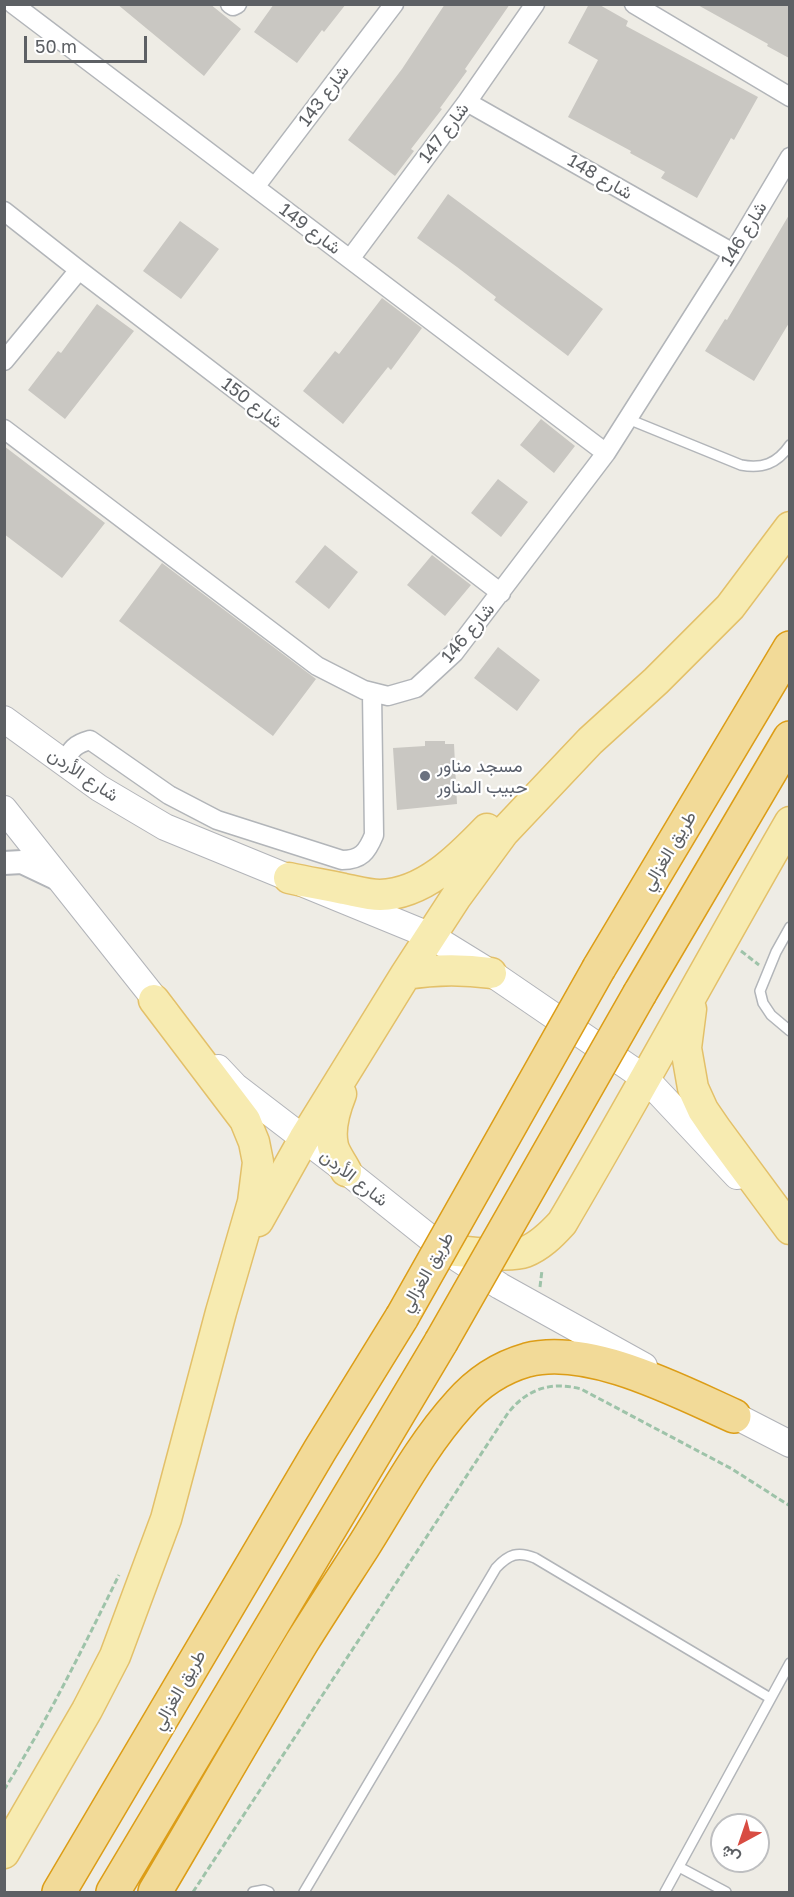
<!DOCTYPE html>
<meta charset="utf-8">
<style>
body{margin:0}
#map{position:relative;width:794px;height:1897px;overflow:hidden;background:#eeece5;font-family:"Golos Text",Vazirmatn,sans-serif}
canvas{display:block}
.frame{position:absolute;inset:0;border:6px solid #5d6064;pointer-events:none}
.north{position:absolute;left:710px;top:1813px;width:60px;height:60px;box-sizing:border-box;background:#fff;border:2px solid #bebfc1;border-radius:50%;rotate:220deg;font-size:16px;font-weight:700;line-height:24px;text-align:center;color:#5d6064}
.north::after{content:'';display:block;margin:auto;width:21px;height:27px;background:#d84c42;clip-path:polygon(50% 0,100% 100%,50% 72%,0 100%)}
.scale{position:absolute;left:24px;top:36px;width:123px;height:27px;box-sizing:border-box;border:3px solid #5d6064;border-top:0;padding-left:8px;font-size:18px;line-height:21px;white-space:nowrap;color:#5d6064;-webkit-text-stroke:4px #fff;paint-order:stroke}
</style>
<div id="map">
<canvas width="794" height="1897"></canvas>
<div class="frame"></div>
<div class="north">ش</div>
<div class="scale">50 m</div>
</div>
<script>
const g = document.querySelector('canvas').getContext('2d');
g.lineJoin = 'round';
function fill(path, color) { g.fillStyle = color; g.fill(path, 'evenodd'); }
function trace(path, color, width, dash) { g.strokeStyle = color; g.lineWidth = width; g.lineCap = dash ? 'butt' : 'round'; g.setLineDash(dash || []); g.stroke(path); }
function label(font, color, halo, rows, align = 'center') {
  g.font = font + ' "Golos Text",Vazirmatn,sans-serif'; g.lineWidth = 4.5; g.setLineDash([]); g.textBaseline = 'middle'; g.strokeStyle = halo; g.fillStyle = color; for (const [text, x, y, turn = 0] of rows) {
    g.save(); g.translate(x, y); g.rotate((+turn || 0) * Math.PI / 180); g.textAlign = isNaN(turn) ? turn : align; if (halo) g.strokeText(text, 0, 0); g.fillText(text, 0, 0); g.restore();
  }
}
fill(new Path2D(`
 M117,4h93l31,25 -37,47z
 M274,4h72l-22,28 -2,-2 -25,33 -43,-31z
 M445,4h65l-45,65 2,2 -27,37 2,1 -31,40 3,2 -19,25 -47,-36 54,-71z
 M589,4h9l30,17 -2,5 132,71 -24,43 -3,-2 -34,60 -36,-20 4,-6 -35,-19 1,-2 -63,-34 30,-57 -30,-17z
 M696,4h93v54l-22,-12 1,-2z
 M448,194l155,115 -35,47 -74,-56 2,-3 -39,-30 -40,-29z
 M789,215v108l-35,58 -49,-30 20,-32 2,1z
 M180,221l39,28 -38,50 -38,-28z
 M382,298l40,30 -31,42 -3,-3 -45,57 -40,-33 32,-40 4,3z
 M97,304l37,27 -69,88 -37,-29 30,-39 3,2z
 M541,419l34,27 -21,27 -34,-28z
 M4,446l101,77 -43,55 -58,-44z
 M498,479l30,23 -27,35 -30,-24z
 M325,545l33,27 -29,37 -34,-27z
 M432,555l39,30 -26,31 -38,-31z
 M162,563l154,116 -43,57 -154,-115z
 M498,647l42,33 -23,31 -43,-33z
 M425,741h20v3h9l3,60 -60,6 -4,-62 32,-2z`), '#c9c7c2');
const service = new Path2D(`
 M628,419l113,46c21,4 36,-1 49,-20
 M790,927l-14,25 -16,39 3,12 8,12 19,16
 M679,1867l47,25
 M253,1892l11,-2 5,2
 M304,1892l192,-324c13,-14 22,-17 39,-10l235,140
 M665,1892l125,-229`);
const minor = new Path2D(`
 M13,4l593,449
 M230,4l3,2 4,-2
 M634,4l156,93
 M467,102l266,151
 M255,187l139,-183
 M4,211l75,59 422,323
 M350,259l117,-157 68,-98
 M4,361l75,-91
 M4,429l313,237 47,24 24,6 28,-8 38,-35 152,-200 127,-200 57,-96
 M64,763c7,-14 11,-19 26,-23l79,55 48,25 125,40c19,0 25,-8 32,-25l-2,-143`);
const tertiary = new Path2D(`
 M4,863l18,-1 40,19`);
const secondary = new Path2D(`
 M4,719l95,69 66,39 266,109 60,37 155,106 91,97
 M4,809l162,204
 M218,1068l17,18 111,85 99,79 55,36 144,80
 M718,1407l72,37`);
const primary = new Path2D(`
 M289,878c18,4 36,7 55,11 11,2 24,6 36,6 44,-1 79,-37 107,-66
 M406,974c30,-5 56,-5 85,-1
 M691,1009l-5,39 7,40 10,22 13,19 74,100
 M341,1094c-6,15 -12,35 -8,52 2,8 9,17 13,25
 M258,1221l46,-82 102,-165 50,-77 47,-64 87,-92 66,-60 74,-74 60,-80
 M445,1250c19,1 64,8 80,2 15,-6 26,-17 37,-29 78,-132 151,-268 228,-401
 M4,1853l83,-143 28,-54 51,-137 55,-207 32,-110 5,-40 -4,-20 -9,-22 -91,-120`);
const motorway = new Path2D(`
 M599,968l191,-320
 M640,993l150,-255
 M59,1892l261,-442 82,-133
 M113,1892l328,-550
 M155,1892c49,-83 97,-167 147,-250 20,-32 41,-64 61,-95 31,-49 58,-101 96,-143 19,-22 40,-36 68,-44 62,-16 151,31 207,56`);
trace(service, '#b2b5b9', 12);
trace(minor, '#b2b5b9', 21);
trace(tertiary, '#b2b5b9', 26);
trace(secondary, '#b2b4b9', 28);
trace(primary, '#e3c069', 33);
trace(motorway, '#dc9d17', 36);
trace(new Path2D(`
 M741,951l18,14
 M540,1287l2,-17
 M4,1790c43,-69 79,-142 115,-215
 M193,1892l315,-479c19,-24 43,-32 73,-24l151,80 58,37`), '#9ec3a9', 3, [6, 3]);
trace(service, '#fff', 9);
trace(minor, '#fff', 18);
trace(tertiary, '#fff', 22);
trace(secondary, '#fff', 26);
trace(primary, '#f7ebb1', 30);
trace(motorway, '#f2da98', 33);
const motorwayBridge = new Path2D(`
 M402,1317l197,-349
 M441,1342l199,-349`);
trace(motorwayBridge, '#dc9d17', 36, []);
trace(motorwayBridge, '#f2da98', 33);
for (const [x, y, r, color] of [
 [425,776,6,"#6b7280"]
]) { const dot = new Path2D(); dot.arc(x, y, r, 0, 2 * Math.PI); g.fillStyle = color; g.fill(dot); trace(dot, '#fff', 2); }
label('18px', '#5d6064', '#fff', [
 ["شارع 143",324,96,-53],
 ["شارع 147",444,133,-53],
 ["شارع 148",600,177,30],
 ["شارع 149",310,229,37],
 ["شارع 146",744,234,-59],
 ["شارع 150",252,403,37],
 ["شارع 146",468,633,-50],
 ["شارع الأردن",83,775,34],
 ["طريق الغزالي",669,851,-59],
 ["شارع الأردن",354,1178,38],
 ["طريق الغزالي",427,1272,-60],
 ["طريق الغزالي",179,1690,-60]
]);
label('18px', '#5b616d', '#fff', [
 ["مسجد مناور",437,766],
 ["حبيب المناور",437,787]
], 'left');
</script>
